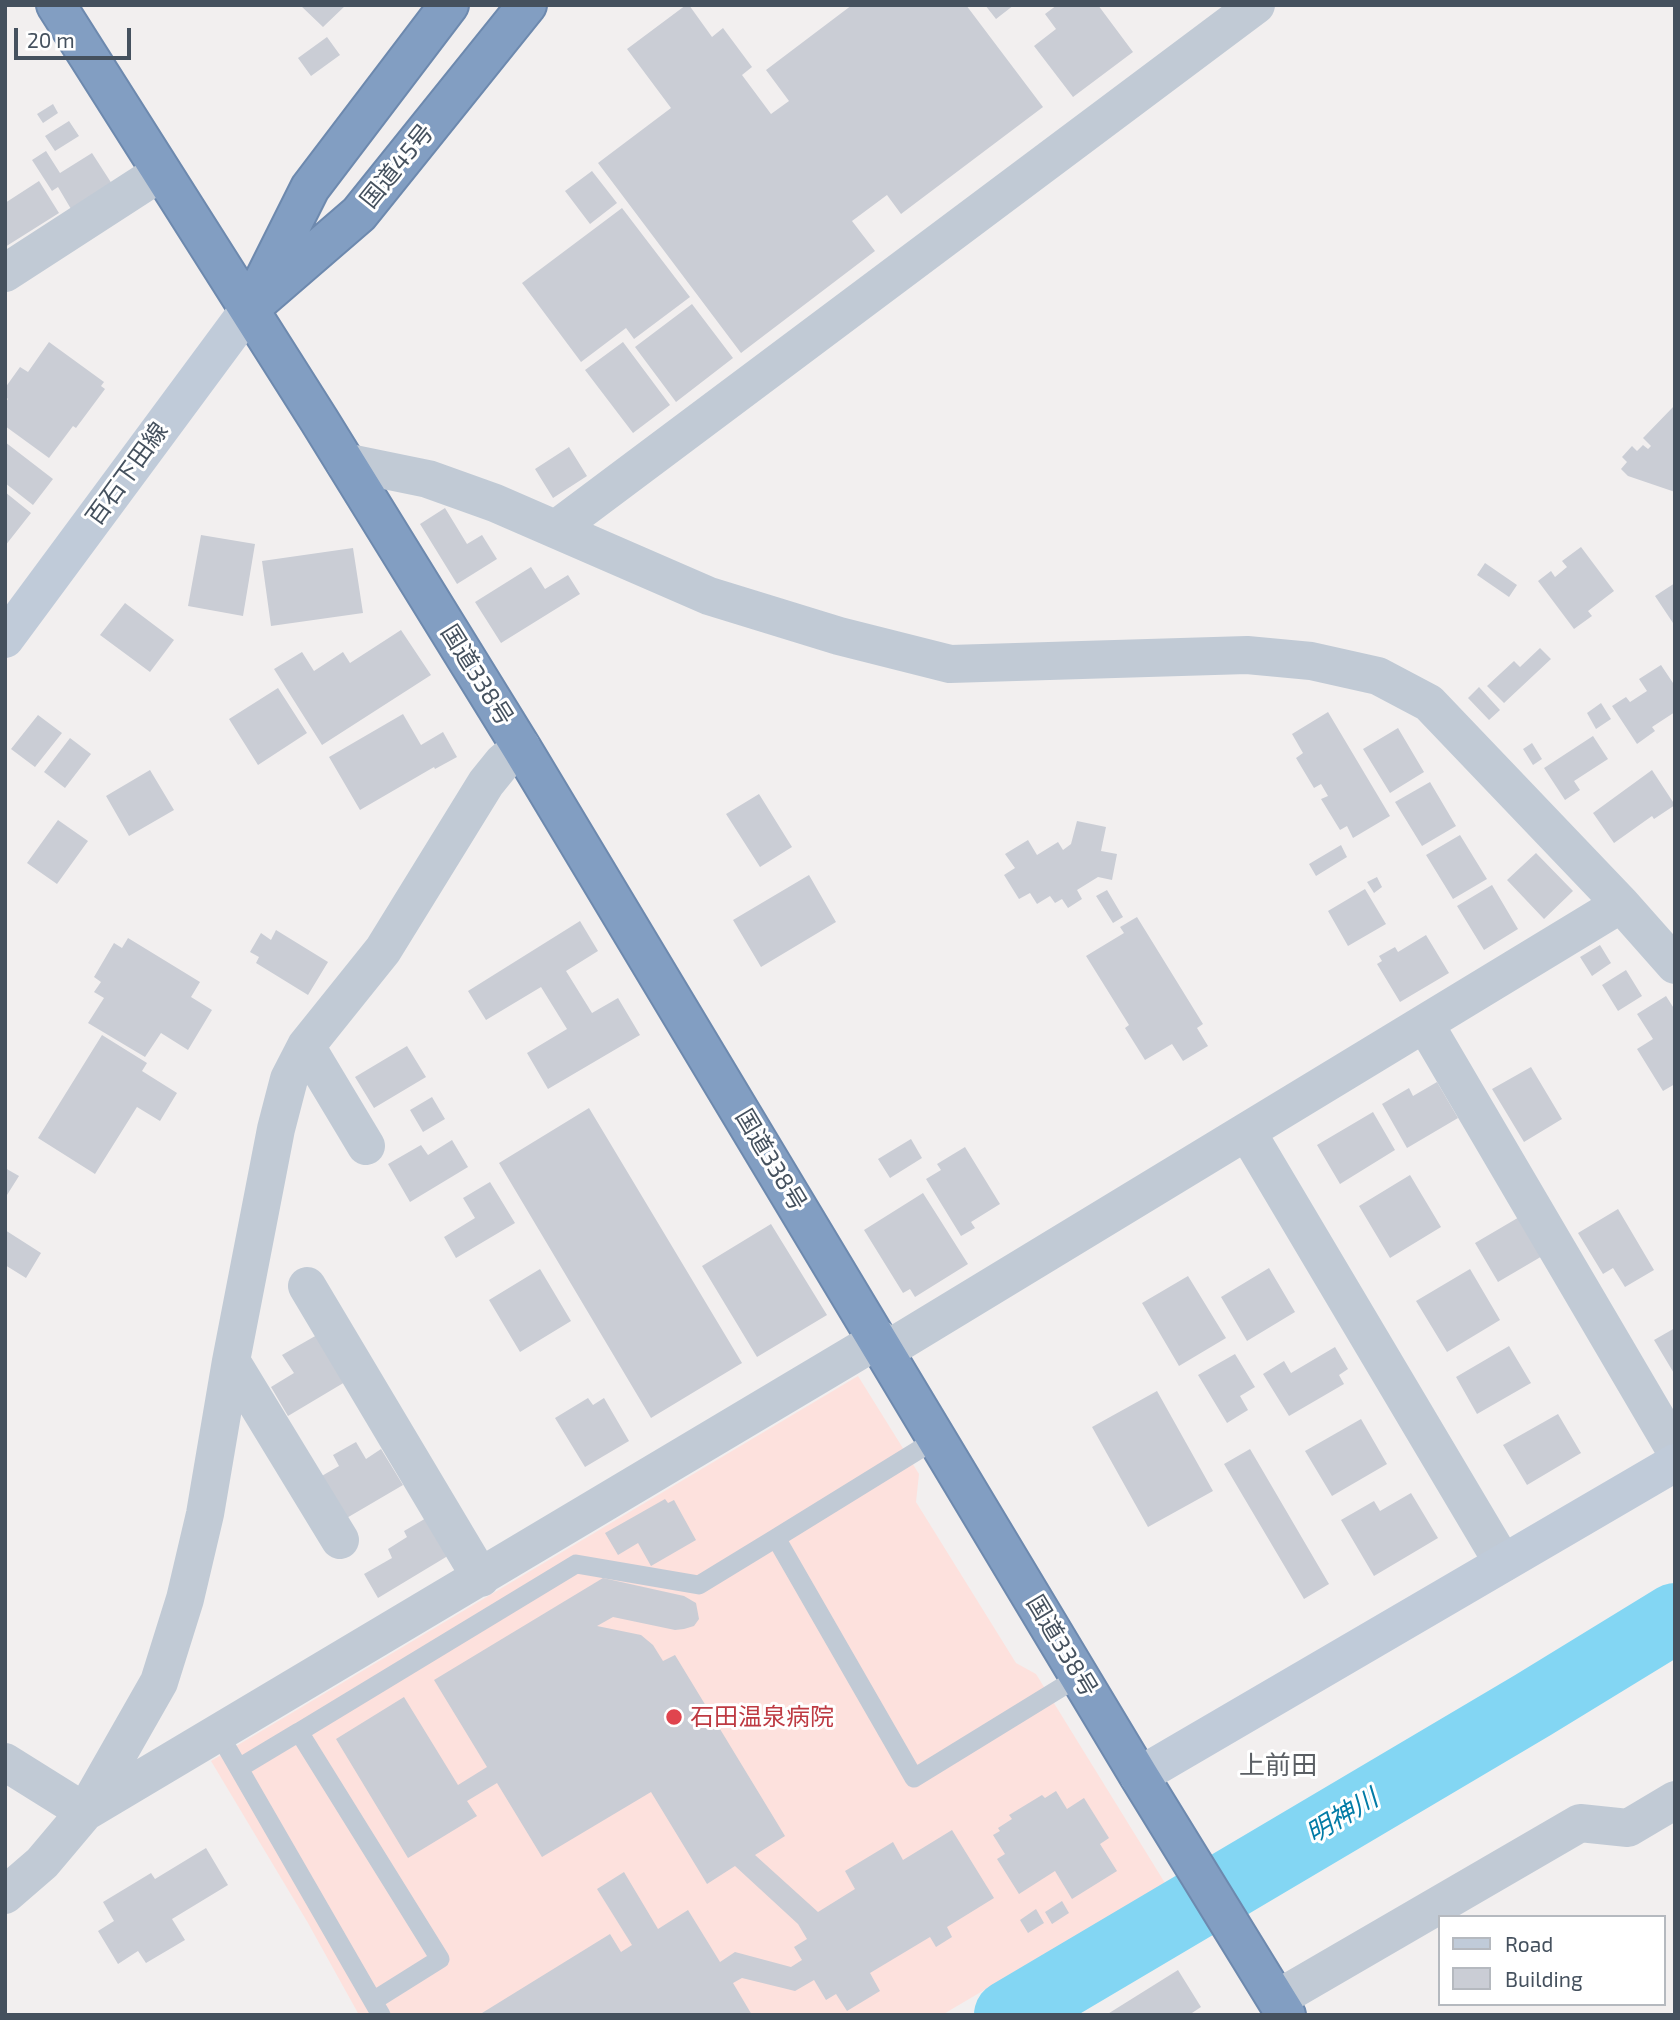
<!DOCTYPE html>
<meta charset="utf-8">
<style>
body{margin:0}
#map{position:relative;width:1680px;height:2020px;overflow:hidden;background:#f2efef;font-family:"Exo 2",sans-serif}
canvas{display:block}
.frame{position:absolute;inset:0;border:7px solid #45515e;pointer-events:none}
.legend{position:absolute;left:1438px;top:1915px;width:228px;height:91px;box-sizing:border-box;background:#fff;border:2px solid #b5b9bf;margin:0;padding:9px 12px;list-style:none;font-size:21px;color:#45515e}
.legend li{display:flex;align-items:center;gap:14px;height:35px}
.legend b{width:35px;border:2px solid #b5b9bf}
.scale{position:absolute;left:14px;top:28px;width:117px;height:32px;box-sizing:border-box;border:4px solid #45515e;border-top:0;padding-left:9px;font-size:21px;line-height:24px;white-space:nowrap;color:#45515e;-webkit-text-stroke:5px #fff;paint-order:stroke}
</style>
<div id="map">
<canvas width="1680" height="2020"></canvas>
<div class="frame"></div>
<ul class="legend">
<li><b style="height:9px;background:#c0cbd9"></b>Road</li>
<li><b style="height:19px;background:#cacdd5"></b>Building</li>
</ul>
<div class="scale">20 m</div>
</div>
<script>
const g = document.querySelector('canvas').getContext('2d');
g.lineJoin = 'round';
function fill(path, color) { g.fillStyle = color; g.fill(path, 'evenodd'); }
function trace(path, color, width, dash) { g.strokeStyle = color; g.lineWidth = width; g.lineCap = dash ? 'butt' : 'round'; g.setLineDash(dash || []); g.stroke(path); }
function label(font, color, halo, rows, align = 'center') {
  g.font = font + ' "Exo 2","Noto Sans JP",sans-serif'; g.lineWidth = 6; g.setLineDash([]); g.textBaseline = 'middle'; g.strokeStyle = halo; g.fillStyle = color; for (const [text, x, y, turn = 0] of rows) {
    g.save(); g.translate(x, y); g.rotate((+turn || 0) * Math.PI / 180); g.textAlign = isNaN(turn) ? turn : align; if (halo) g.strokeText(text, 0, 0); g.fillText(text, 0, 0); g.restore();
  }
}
fill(new Path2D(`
 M858,1376l61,98 -3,28 100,161 20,11 129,209 -223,132h-583l-51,-92 -97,-162z`), '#fde1dd');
trace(new Path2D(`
 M1009,2015l524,-310 142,-87`), '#83d6f3', 70);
fill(new Path2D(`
 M300,5h46l-23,22z
 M686,5h3l23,32 11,-9 29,39 -10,8 29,39 18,-13 -23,-31 86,-65h114l77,102 -142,107 -14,-19 -35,26 23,30 -134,102 -143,-190 73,-55 -44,-59z
 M985,5h29l-18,14z
 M1057,5h41l35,47 -60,45 -39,-51 22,-17 -11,-15z
 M327,37l13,18 -29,21 -13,-18z
 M53,104l5,9 -15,10 -6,-9z
 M69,121l10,15 -24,15 -10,-15z
 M46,151l14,22 32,-20 20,31 -41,25 -13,-22 -6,4 -20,-31z
 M592,171l25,32 -27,21 -25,-33z
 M39,181l20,32 -54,34v-44z
 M622,208l68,89 -56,42 -8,-11 -45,34 -59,-79z
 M692,304l41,54 -57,44 -41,-55z
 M49,342l55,40 -3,4 4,3 -29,39 -3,-2 -24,32 -44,-32v-23l3,-4 -3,-3v-8l15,-21 8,5z
 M623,342l47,63 -37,28 -48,-63z
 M1675,405v87l-47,-16 -7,-7 6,-7 -5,-5 10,-11 5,5 6,-6 5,4 3,-3 -8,-8z
 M5,442l48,37 -20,26 -28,-22z
 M569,447l18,29 -34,22 -18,-29z
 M5,492l26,21 -26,33z
 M445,508l22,36 15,-9 15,24 -40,25 -37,-60z
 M201,535l54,9 -12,72 -55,-10z
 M1581,547l33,44 -26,20 4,5 -18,13 -36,-48 13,-10 4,6 12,-10 -5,-6z
 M353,548l10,65 -92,13 -9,-65z
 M1485,563l32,22 -8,12 -32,-22z
 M531,567l14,22 23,-14 12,19 -79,49 -26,-41z
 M1675,583v43l-20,-30z
 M125,603l49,37 -24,32 -50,-37z
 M401,630l30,45 -109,70 -48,-76 28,-17 12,19 29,-19 7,11z
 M1540,648l11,11 -47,44 -17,-17 27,-25 6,6z
 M1661,665l14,21v26l-23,15 3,4 -18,13 -25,-38 14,-9 4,5 17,-11 -8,-12z
 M1479,687l21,23 -11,10 -21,-22z
 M278,688l29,45 -49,32 -29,-46z
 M1601,703l10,16 -15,10 -9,-16z
 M1328,712l62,104 -37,22 -6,-12 -7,4 -19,-31 7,-3 -7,-12 -7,4 -18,-30 7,-5 -11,-19z
 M403,714l18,31 22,-13 14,25 -22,12 -1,-2 -74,43 -31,-53z
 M38,715l24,18 -27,34 -24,-18z
 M1398,728l26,44 -34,21 -27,-44z
 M1593,736l15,23 -34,22 6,9 -15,10 -21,-32z
 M70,738l21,16 -26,34 -21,-16z
 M1532,743l10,16 -9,6 -10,-16z
 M150,770l24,40 -45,26 -23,-40z
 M1652,770l23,35 -21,14 -2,-3 -38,27 -21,-30z
 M1430,782l26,44 -34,20 -27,-44z
 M759,794l33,53 -32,20 -34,-53z
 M58,820l30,21 -31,43 -30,-21z
 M1077,821l29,6 -5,24 16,3 -5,26 -14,-3 -21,13 5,9 -14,9 -6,-9 -7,4 -5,-7 -13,8 -7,-11 -11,6 -15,-24 11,-7 -10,-14 23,-14 9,15 21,-13 5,8 8,-6z
 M1460,835l27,44 -34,20 -27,-44z
 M1341,845l6,12 -31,19 -7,-12z
 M1536,853l37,38 -29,28 -37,-39z
 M809,875l27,47 -75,45 -28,-47z
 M1377,877l5,10 -8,6 -7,-11z
 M1492,885l26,44 -34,21 -27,-44z
 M1365,889l21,35 -38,22 -20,-35z
 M1107,890l16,27 -10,6 -17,-27z
 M1137,917l66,107 -6,4 11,18 -25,15 -11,-17 -27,16 -20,-32 4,-3 -43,-69 38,-23 -4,-6z
 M580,921l18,30 -32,20 26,42 26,-15 22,37 -92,54 -21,-36 40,-24 -26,-42 -55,33 -18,-29z
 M276,930l52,32 -20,33 -52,-32 3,-6 -9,-5 11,-19 10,7z
 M1426,935l23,38 -49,29 -23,-38 5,-3 -3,-5 16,-9 3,5z
 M128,938l72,44 -9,15 21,13 -24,40 -27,-17 -16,24 -57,-34 16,-25 -10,-6 7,-10 -7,-5 20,-34 8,5z
 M1600,945l11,18 -19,13 -12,-19z
 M1626,970l16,26 -24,15 -16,-26z
 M1666,996l9,14v74l-12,7 -26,-42 16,-10 -16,-25z
 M102,1035l45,28 -5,8 35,22 -17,28 -23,-14 -42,67 -57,-36z
 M407,1046l19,31 -52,31 -19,-31z
 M1531,1067l31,52 -38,23 -32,-53z
 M1437,1082l21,36 -51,30 -25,-44 27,-16 4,8z
 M432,1097l13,22 -22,13 -13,-22z
 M589,1108l153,255 -91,55 -152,-255z
 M1373,1112l22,38 -55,34 -23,-39z
 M911,1139l11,19 -32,20 -12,-19z
 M452,1140l16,27 -58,35 -22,-38 33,-19 7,10z
 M965,1147l35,57 -29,18 4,6 -14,8 -35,-57 15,-9 -4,-6z
 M5,1168l14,8 -12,19 -2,-1z
 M1410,1175l31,52 -51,31 -31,-52z
 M490,1182l25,41 -59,35 -12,-21 31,-19 -12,-20z
 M923,1193l45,71 -53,33 -5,-8 -7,4 -39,-63z
 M1618,1209l36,61 -29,17 -12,-19 -10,6 -25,-41z
 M1521,1216l23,39 -46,27 -23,-39z
 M771,1224l56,91 -70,42 -55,-91z
 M5,1230l36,23 -15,25 -21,-13z
 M1269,1268l26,44 -48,29 -26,-44z
 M540,1269l31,52 -51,31 -31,-52z
 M1470,1269l30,51 -53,32 -31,-51z
 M1188,1276l38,62 -47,28 -37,-63z
 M1675,1328v47l-21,-35z
 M317,1335l28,47 -57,34 -17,-29 23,-14 -12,-18z
 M1509,1346l22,37 -54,31 -21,-37z
 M1335,1347l13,22 -9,6 5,9 -55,32 -26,-42 21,-13 7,12z
 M1235,1354l20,33 -15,9 8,14 -21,13 -29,-48z
 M1157,1391l56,100 -65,36 -56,-100z
 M588,1398l5,7 11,-7 25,43 -44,26 -30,-49z
 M1558,1414l23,39 -54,32 -24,-40z
 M1361,1419l26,45 -55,32 -27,-45z
 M356,1442l10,17 15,-10 22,36 -58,34 -25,-42 19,-11 -6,-11z
 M1250,1449l79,135 -25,15 -80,-135z
 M1411,1493l27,45 -64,38 -33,-56 33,-19 6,10z
 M665,1499l3,4 6,-3 22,40 -45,26 -13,-23 -20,12 -13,-22z
 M428,1517l23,37 -73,44 -14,-24 28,-16 -4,-9 19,-12 -3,-6z
 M603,1578l81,18 12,7 3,16 -5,7 -10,3 -9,1 -62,-13 -16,9 44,9 12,10 10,16 12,-6 110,181 -30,19 63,57 37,-23 -10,-18 48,-29 10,18 49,-30 42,68 -47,29 5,10 -16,10 -6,-10 -60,36 10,18 -33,20 -11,-17 -10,6 -12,-20 -19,11 -53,-13 -9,5 19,32h-269l-1,-2 128,-79 11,18 11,-7 -35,-56 27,-17 34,57 30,-19 32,52 15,-10 56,15 11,-7 -8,-13 13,-8 -9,-15 -63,-58 -28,18 -56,-92 -109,65 -45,-74 -30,18 10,15 -69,42 -72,-119 68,-42 54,88 29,-18 -53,-87z
 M1056,1791l11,18 17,-11 25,40 -9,6 17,27 -45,28 -17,-28 -36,23 -22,-35 8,-5 -12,-19 7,-4 -2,-3 14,-9 -3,-4 33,-20 3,3z
 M206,1848l22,37 -56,34 13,21 -39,23 -8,-12 -20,13 -20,-33 16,-10 -11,-19 48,-29 4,6z
 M1062,1901l7,12 -17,11 -7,-12z
 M1036,1909l8,14 -16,10 -8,-13z
 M1178,1970l23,37 -12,8h-83z`), '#cacdd5');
const highway = new Path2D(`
 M56,5l263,415 202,327 618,1029 147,239
 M258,292l52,-104 139,-183
 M249,309l110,-95 168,-209`);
trace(highway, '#6d89ae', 42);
trace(new Path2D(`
 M938,1438l-162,100 138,240 166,-102
 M299,1732l277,-168 123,21 77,-47
 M219,1734l162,281
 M239,1768l60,-36 141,227 -67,42`), '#c1cad5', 19);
trace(new Path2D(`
 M5,273l156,-101
 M345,462l83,17 67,24 214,93 130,40 111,28 297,-9 64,6 67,15 51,27 192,201 54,61
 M556,529l700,-524
 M1425,1024l250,426
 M306,1046l60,100
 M1247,1132l256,431
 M307,1286l174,292
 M885,1351l736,-447
 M231,1361l109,179
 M5,1762l80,50
 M87,1811l792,-472
 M5,1895l37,-32 43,-51 74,-130 26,-83 20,-85 26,-153 45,-232 13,-50 17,-33 77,-96 103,-167 17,-21 18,-15
 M1277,1999l303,-176 48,5 47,-28`), '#c1cad5', 38);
trace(new Path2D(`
 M5,639l244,-330
 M1139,1776l536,-313`), '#c0cbd9', 38);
trace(highway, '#829ec2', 38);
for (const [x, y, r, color] of [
 [674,1717,9,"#e0444e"]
]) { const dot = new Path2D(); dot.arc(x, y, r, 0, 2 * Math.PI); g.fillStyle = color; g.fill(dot); trace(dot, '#fff', 2.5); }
label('24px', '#45515e', '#fff', [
 ["国道45号",397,166,-51],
 ["百石下田線",127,474,-54],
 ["国道338号",477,675,58],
 ["国道338号",771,1160,59],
 ["国道338号",1062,1646,59]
]);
label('24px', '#be3a42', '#fff', [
 ["石田温泉病院",690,1717]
], 'left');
label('26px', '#5b5f64', '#fff', [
 ["上前田",1278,1765]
]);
label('italic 26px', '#027ba6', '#fff', [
 ["明神川",1342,1816,-31]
]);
</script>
